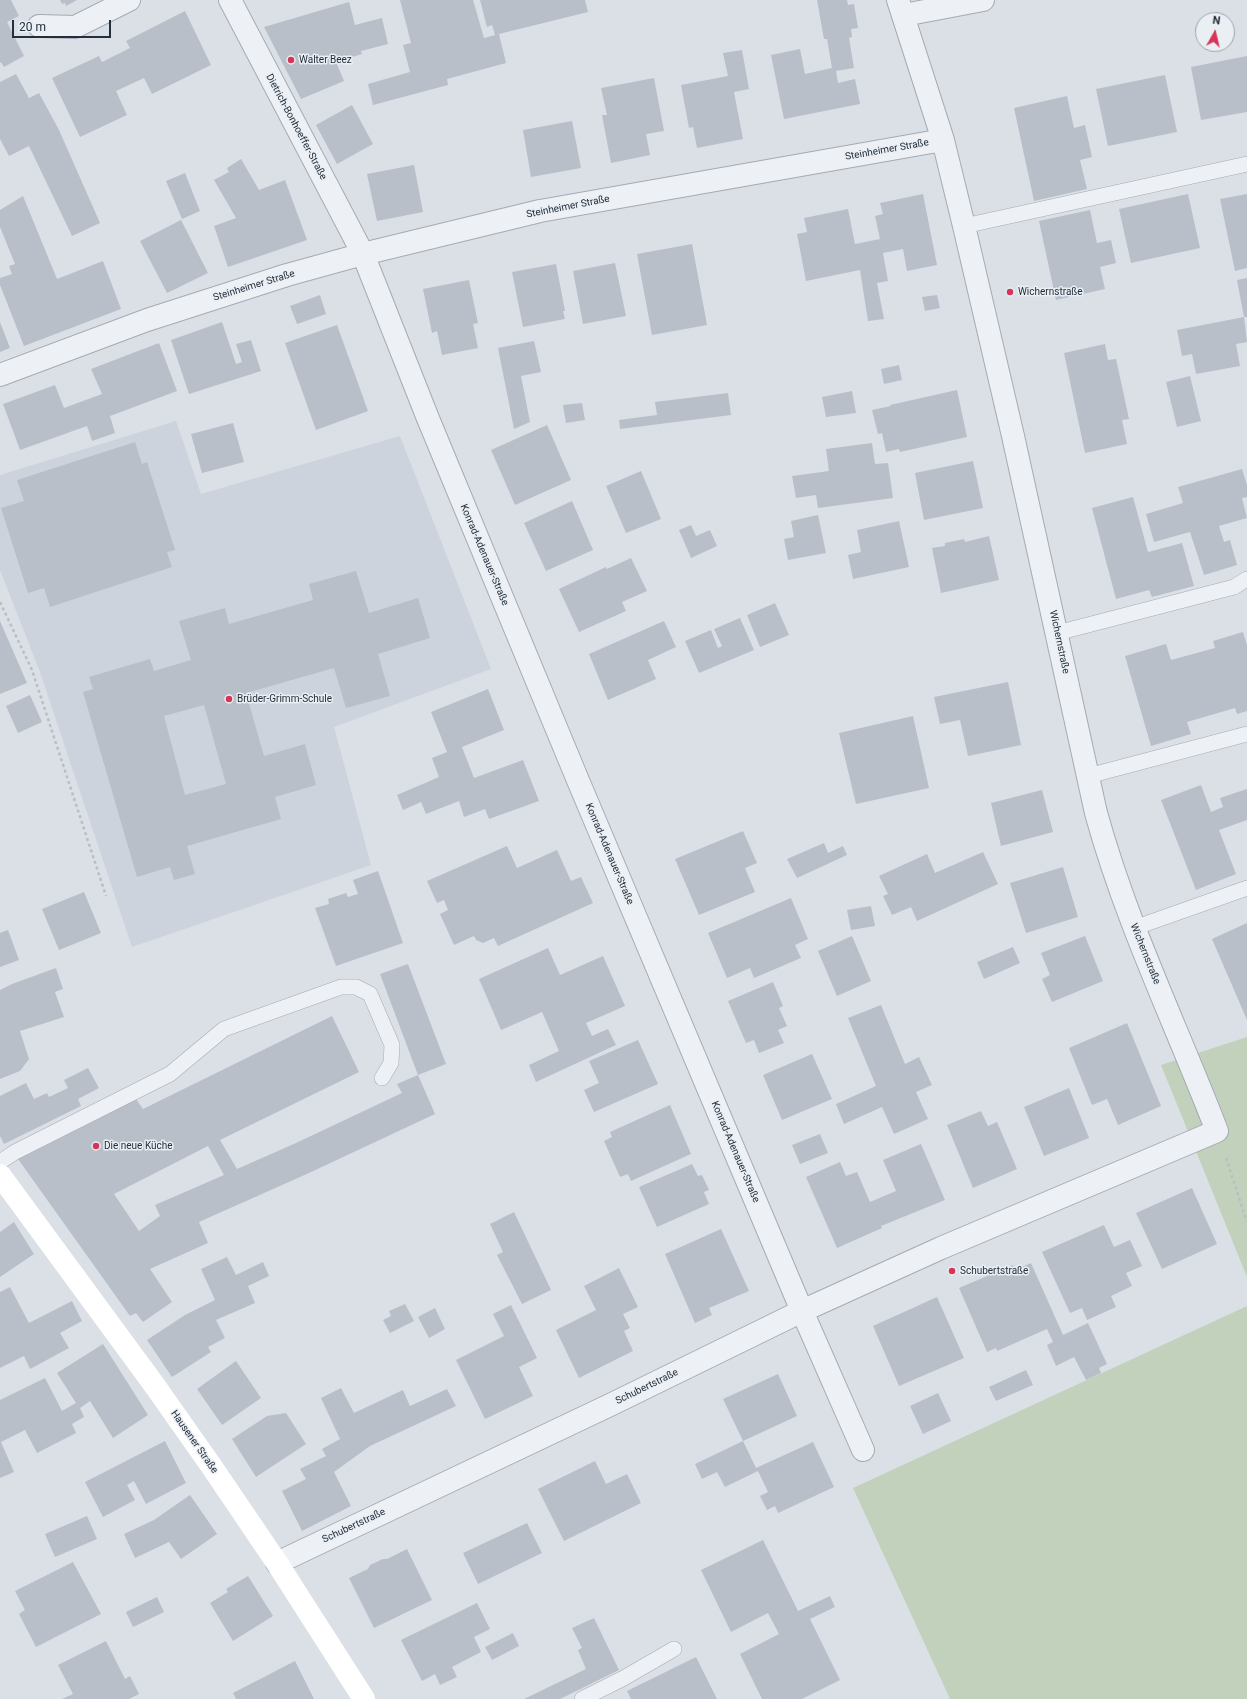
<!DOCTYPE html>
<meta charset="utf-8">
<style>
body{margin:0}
#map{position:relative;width:1247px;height:1699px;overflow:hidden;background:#dbe0e6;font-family:Roboto,sans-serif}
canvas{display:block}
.north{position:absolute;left:1195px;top:12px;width:40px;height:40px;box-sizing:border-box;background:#eaeff4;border:1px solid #9ba2ab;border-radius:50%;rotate:8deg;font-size:11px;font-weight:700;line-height:16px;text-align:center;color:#242f3d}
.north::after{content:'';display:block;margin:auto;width:14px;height:18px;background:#d63558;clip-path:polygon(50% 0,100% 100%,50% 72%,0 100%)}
.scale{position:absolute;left:12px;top:20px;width:99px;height:18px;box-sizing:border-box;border:2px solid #242f3d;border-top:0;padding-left:5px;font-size:12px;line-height:14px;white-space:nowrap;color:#242f3d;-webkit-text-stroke:3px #eaeff4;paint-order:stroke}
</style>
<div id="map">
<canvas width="1247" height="1699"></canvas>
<div class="north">N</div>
<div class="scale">20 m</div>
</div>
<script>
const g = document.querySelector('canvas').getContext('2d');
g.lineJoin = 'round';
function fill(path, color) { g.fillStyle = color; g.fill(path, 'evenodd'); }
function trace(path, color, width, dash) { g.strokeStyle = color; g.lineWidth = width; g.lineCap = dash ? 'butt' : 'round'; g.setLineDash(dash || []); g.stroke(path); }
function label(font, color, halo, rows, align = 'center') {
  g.font = font + ' Roboto,sans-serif'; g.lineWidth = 3; g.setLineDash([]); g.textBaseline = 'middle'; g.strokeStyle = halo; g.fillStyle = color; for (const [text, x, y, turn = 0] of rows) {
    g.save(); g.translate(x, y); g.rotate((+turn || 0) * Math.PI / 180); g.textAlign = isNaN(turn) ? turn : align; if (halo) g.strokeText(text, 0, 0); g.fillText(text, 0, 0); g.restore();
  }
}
fill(new Path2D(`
 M176,421l25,73 199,-58 91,233 -157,58 37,138 -239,82 -92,-275 -40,-102v-95z`), '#ccd3dc');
fill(new Path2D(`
 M1247,1037v240l-86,-212z
 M1247,1306v393h-297l-97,-211z`), '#c2d1bb');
fill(new Path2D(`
 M0,0h11l8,16 -12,6 17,34 -20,11 -3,-5 -1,1z
 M60,0h17l-11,6 -1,-3 -3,1z
 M400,0h73l11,38 11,-3 -3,-10 -5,2 -7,-27h105l3,12 -89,22 7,29 -59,16 1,6 -75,20 -5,-21 42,-12 -7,-27 8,-2z
 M817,0h30l1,5 6,-1 4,24 -7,1 1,8 -3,1 5,30 -18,3 2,12 17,-4 5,25 -76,15 -13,-64 29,-6 5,25 27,-6 -5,-29h-3z
 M349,2l6,23 27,-7 6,26 -27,7 1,3 -26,8 8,19 -43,18 -37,-72z
 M185,11l26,54 -59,29 -8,-16 -28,13 11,24 -47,22 -28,-59 47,-22 3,6 28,-14 -4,-7z
 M742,50l7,39 -15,3 9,47 -46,9 -4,-21 -4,1 -8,-43 47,-9 -5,-23z
 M1247,56v56l-46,8 -10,-53z
 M16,74l13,24 10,-5 20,37 41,93 -28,13 -43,-90 -20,10 -9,-17v-57z
 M1165,75l12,57 -69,14 -12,-57z
 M654,78l10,53 -18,3 4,21 -39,8 -9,-48h5l-6,-27z
 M1067,96l7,32 11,-3 7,32 -12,3 7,29 -53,12 -20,-93z
 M352,105l21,39 -36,20 -21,-39z
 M572,121l9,47 -50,9 -8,-47z
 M241,159l18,31 26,-10 22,60 -79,27 -14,-41 22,-8 -22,-38 15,-8 -2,-4z
 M414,165l9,47 -46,9 -10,-47z
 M185,173l15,38 -18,8 -16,-38z
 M923,194l14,71 -30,6 -4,-22 -20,4 5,28 -11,2 7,36 -16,2 -8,-51 -54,11 -9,-47 10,-2 -3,-14 44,-9 7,35 25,-5 -5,-23 8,-2 -3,-11z
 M1188,194l12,54 -69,15 -12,-54z
 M1247,194v74l-12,3 -15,-72z
 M23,196l34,83 46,-18 18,48 -97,37 -24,-61v-7l12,-4 -3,-8 6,-2 -15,-37v-17z
 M1090,210l7,33 14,-3 5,23 -16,4 5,22 -49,11 -17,-79z
 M181,220l27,53 -41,20 -27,-52z
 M692,244l15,81 -55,10 -15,-81z
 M615,263l11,53 -43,8 -10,-53z
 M556,264l9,47h-2l2,8 -42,8 -11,-55z
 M1247,278v39h-3l3,25 -11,2 4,22 -44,8 -4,-20 -10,2 -5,-26 67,-13 -7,-37z
 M469,280l9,43 -5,1 5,24 -36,7 -5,-24 -5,2 -9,-44z
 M320,295l6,19 -29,10 -7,-18z
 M937,295l3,13 -15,3 -3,-14z
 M0,322l10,26 -10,4z
 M222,322l14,42 6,-2 -6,-18 15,-4 10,31 -72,23 -18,-54z
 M337,325l31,86 -52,19 -31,-87z
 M534,341l7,31 -20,4 9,46 -16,7 -16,-81z
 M159,343l18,48 -67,25 5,17 -23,8 -5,-15 -67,24 -17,-46 52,-19 9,23 38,-14 -11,-25z
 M1105,344l3,16 8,-1 7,32 6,28 -7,1 5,24 -42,9 -21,-100z
 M899,365l3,15 -18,4 -3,-15z
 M1190,376l11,45 -24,6 -11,-45z
 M957,390l10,47 -67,15 -1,-3 -13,3 -4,-19 -4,1 -6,-24 19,-4 -1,-1z
 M852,391l4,22 -30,4 -4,-20z
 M728,393l3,22 -111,14 -1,-9 38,-5 -2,-13z
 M582,403l3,17 -19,3 -3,-18z
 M233,423l11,39 -42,11 -11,-39z
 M547,425l24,55 -56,25 -24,-55z
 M135,442l7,22 5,-2 28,88 -8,2 5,15 -122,40 -6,-19 -16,5 -27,-85 23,-7 -7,-21z
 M872,443l3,21 13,-1 5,35 -75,10 -2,-13 -20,3 -4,-22 37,-5 -3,-22z
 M973,461l10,47 -59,12 -9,-47z
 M1242,469l5,16v12l-5,1 5,20 -28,8 5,16 6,-2 7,25 -33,10 -14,-43 -36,10 -8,-28 37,-11 -5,-16z
 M641,471l20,48 -35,14 -20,-47z
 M1133,497l15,55 34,-9 12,43 -42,11 -3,-7 -33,9 -24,-91z
 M572,501l21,49 -47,21 -22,-48z
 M818,515l8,38 -38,7 -4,-21 10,-2 -3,-16z
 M899,521l10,46 -56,12 -5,-24 13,-3 -4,-22z
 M691,525l5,11 14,-6 7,16 -26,12 -12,-28z
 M989,536l10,44 -58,13 -9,-45 13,-2v-3l19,-4 1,3z
 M631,558l16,33 -25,11 4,9 -47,21 -20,-43 47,-22 1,2z
 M356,571l13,42 49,-15 12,40 -52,16 12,42 -44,12 -12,-40 -88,25 18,63 41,-12 11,41 -41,12 6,22 -94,27 8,28 -21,6 -4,-13 -33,10 -54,-185 10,-3 -4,-12 61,-18 4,12 37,-11 -12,-39 46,-13 4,16 84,-24 -4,-16zM204,705l22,79 -41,11 -21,-79z
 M775,603l14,32 -29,12 -13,-32z
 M740,618l14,32 -55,23 -14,-32 26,-11 7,18 4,-2 -8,-17z
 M0,621l27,62 -27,11z
 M664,621l12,26 -28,13 8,19 -48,21 -19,-46z
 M1243,632l4,13v66l-10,3 -2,-6 -48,14 4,12 -40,12 -26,-90 41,-12 5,16 44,-12 -2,-7z
 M1008,682l13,63 -53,11 -8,-36 -20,4 -6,-27z
 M488,689l16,41 -42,17 12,31 49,-18 16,41 -50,18 -4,-10 -21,8 -5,-16 -33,13 -5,-12 -18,8 -6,-15 42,-18 -7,-19 15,-6 -16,-40z
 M30,695l12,27 -24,11 -12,-27z
 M913,716l16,72 -73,16 -17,-71z
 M1201,785l10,27 12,-5 -3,-9 27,-9v31l-28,10 17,44 -40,16 -35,-90z
 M1042,790l11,42 -52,14 -10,-43z
 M743,831l14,32 -12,5 10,24 -56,23 -24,-56z
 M824,843l4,10 15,-7 4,9 -50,23 -10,-19z
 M507,846l10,22 40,-18 14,31 10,-4 12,26 -95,43 -4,-8 -11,5 -7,-3 -2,-4 -20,9 -14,-31 8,-4 -4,-10 -7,3 -10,-22z
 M983,852l15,32 -81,37 -6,-14 -19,8 -9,-19 5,-2 -9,-18 48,-22 8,19z
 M1063,867l15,50 -52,16 -16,-50z
 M378,871l25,72 -67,23 -21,-58 14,-4 -1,-5 18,-6 2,4 10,-3 -5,-14z
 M84,892l17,41 -42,17 -17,-41z
 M791,898l17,41 -13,6 6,13 -47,20 -4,-10 -23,10 -19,-45z
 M871,906l4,20 -24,4 -4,-20z
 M1247,923v97l-35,-81z
 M8,930l11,30 -19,7v-34z
 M852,936l19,45 -34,15 -19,-45z
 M1085,936l18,45 -51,21 -10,-23 8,-4 -9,-22z
 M1013,947l7,16 -36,16 -7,-17z
 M548,948l12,27 43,-19 22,50 -39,17 6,13 16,-7 8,16 -80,37 -7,-17 30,-14 -17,-39 -41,18 -22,-51z
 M408,964l38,100 -28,11 -38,-101z
 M56,968l7,21 -8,3 9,25 -44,14 9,28 -9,12 -20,8v-89l12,-6z
 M773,982l10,24 -4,2 8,18 -9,4 6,13 -25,10 -5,-13 -8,3 -18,-42z
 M881,1005l24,59 14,-7 13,28 -16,7 12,27 -34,15 -12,-27 -38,17 -8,-20 40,-18 -28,-68z
 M332,1016l27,56 -139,68 17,29 59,-26 106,-50 -5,-9 21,-9 17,39 -126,59 -110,49 9,21 -58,26 22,33 -29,20 -7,-9 -6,3 -112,-157 118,-60 7,10zM208,1146l16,29 -69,30 5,11 -21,15 -25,-37z
 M1127,1023l34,83 -43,19 -11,-26 -15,6 -23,-57z
 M638,1040l20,44 -64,28 -10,-22 15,-7 -10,-22z
 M812,1054l20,45 -50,21 -19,-45z
 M88,1068l11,20 -21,11 3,7 -77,38 -4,-8v-40l26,-13 8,16 13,-6 2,4 19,-9 -4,-8z
 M1069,1088l20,50 -45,18 -20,-49z
 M670,1105l21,49 -60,27 -3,-7 -8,3 -16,-36 8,-4 -2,-5z
 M981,1111l7,15 9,-4 20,47 -44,19 -26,-63z
 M820,1134l8,19 -28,11 -8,-19z
 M921,1144l24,56 -64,26 1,2 -45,20 -31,-71 34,-15 6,14 11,-4 13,30 26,-11 -13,-31z
 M692,1164l6,12 4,-1 7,15 -5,2 5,12 -52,23 -18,-40z
 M1192,1188l25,56 -55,25 -26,-56z
 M514,1212l37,78 -29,14 -25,-49 6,-3 -13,-28z
 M14,1222l20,32 -34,23v-45z
 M1104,1225l10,22 16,-7 12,26 -16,7 6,13 -21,10 5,11 -29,13 -5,-12 -12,5 -28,-61z
 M721,1229l28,62 -40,17 3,7 -17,8 -30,-69z
 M227,1257l9,18 27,-13 6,14 -21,10 7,17 -39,17 9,18 -17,9 3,5 -39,25 -25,-37 38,-25 30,-15 -14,-31z
 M1031,1263l32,72 25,-12 19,41 -8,4 2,5 -15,7 -12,-23 -18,9 -9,-21 6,-3 -6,-13 -50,22 -1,-3 -9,4 -28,-64 54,-23 2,5z
 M619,1268l19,39 -15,7 7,14 -6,3 9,20 -54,27 -23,-48 40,-20 -12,-24z
 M10,1287l19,36 43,-22 10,20 -22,12 9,15 -39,21 -6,-13 -24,12v-76z
 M937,1297l27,61 -65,28 -26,-60z
 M405,1304l9,17 -24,12 -7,-13 8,-4 -2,-5z
 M511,1305l26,53 -18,9 14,29 -48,23 -29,-59 48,-24 -11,-22z
 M435,1308l10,21 -16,9 -11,-21z
 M103,1344l45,71 -35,23 -23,-37 -10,7 4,9 -12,7 4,9 -39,20 -12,-23 -24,12 13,30 -14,6v-78l45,-22 17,33 14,-8 -19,-30z
 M236,1361l25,37 -39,27 -25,-36z
 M1026,1370l7,15 -37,16 -7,-14z
 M778,1374l19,42 -54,25 13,27 57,-26 21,45 -56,26 -3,-7 -8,4 -7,-14 8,-4 -10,-21 -33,16 -8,-15 -15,7 -7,-15 48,-23 -20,-42z
 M341,1388l13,25 49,-23 7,16 37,-17 9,17 -86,40 -36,26 17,34 -49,25 -20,-40 24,-12 -6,-10 26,-13 -4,-7 18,-10 -19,-41z
 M938,1393l13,28 -28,13 -13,-28z
 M286,1413l20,31 -50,33 -24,-38 35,-23z
 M165,1441l21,42 -40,21 -12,-23 -7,4 8,15 -32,17 -18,-35z
 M595,1461l11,23 21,-10 14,29 -77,38 -26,-52z
 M190,1495l27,39 -36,25 -12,-17 -34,16 -11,-24 30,-14z
 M87,1516l10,23 -42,18 -10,-23z
 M527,1523l15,30 -64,31 -15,-31z
 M763,1540l35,71 32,-15 5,11 -25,12 30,61 -38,19h-40l-22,-45 39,-20 -11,-21 -37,19 -30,-62z
 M407,1549l25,51 -58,28 -25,-50 19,-9 2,-4 13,-6h4z
 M73,1562l28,52 -65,33 -17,-33 6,-4 -10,-19z
 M248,1576l25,40 -40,25 -23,-38 18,-11 -2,-3z
 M157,1597l7,15 -31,15 -7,-15z
 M477,1603l13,26 -16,8 7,15 -29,15 5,10 -17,8 -5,-11 -13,7 -21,-41z
 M594,1618l25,52 -59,29h-36l62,-30 -8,-19 4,-2 -10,-20z
 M513,1633l6,13 -27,14 -7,-13z
 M106,1641l19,38 5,-3 9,18 -10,5h-67l11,-5 -15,-29z
 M696,1657l21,42h-86l-4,-8z
 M295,1661l19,38h-78l-3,-6z`), '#b8bfc9');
const service = new Path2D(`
 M964,226l283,-62
 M1057,633l177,-46 13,-8
 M1088,776l159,-42
 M1134,928l113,-40
 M0,1162l15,-10 155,-78 54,-45 117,-42h15l14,7 22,51 -1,18 -9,15
 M582,1699l40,-20 52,-30`);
const minor = new Path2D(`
 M230,0l133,254 64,162 150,362 225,533 61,139
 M904,15l79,-15
 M39,26l36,1 54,-27
 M0,375l147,-55 140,-45 76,-21 177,-43 403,-71
 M277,1563l333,-158 192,-94 139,-63 276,-117c-41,-106 -91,-209 -121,-318l-83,-377 -49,-210 -21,-86 -45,-140`);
trace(service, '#a4abb3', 16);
trace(minor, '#a4abb3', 24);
trace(new Path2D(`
 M0,602l32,68 74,226
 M1226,1158l21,64`), '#b9bec5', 2.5, [3, 3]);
trace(service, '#edf0f5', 15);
trace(minor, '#edf0f5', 22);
trace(new Path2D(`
 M0,1175l155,211 57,81 65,96 87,136`), '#fff', 22);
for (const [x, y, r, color] of [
 [291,60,4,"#d63558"],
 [1010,292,4,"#d63558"],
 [229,699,4,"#d63558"],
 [96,1146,4,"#d63558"],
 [952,1271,4,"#d63558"]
]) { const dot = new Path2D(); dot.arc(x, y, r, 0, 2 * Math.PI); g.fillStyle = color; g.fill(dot); trace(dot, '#eaeff4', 1.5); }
label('10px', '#242f3d', '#eaeff4', [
 ["Walter Beez",299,60],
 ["Wichernstraße",1018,292],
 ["Brüder-Grimm-Schule",237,699],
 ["Die neue Küche",104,1146],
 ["Schubertstraße",960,1271]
], 'left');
label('10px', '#242f3d', '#eaeff4', [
 ["Dietrich-Bonhoeffer-Straße",296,127,62],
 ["Steinheimer Straße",887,150,-10],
 ["Steinheimer Straße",568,207,-11],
 ["Steinheimer Straße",254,286,-17],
 ["Konrad-Adenauer-Straße",484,555,67],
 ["Wichernstraße",1059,642,78],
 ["Konrad-Adenauer-Straße",609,854,67],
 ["Wichernstraße",1145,954,68],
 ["Konrad-Adenauer-Straße",735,1152,67],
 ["Schubertstraße",647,1387,-26],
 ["Hausener Straße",194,1442,55],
 ["Schubertstraße",354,1526,-25]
]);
</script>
